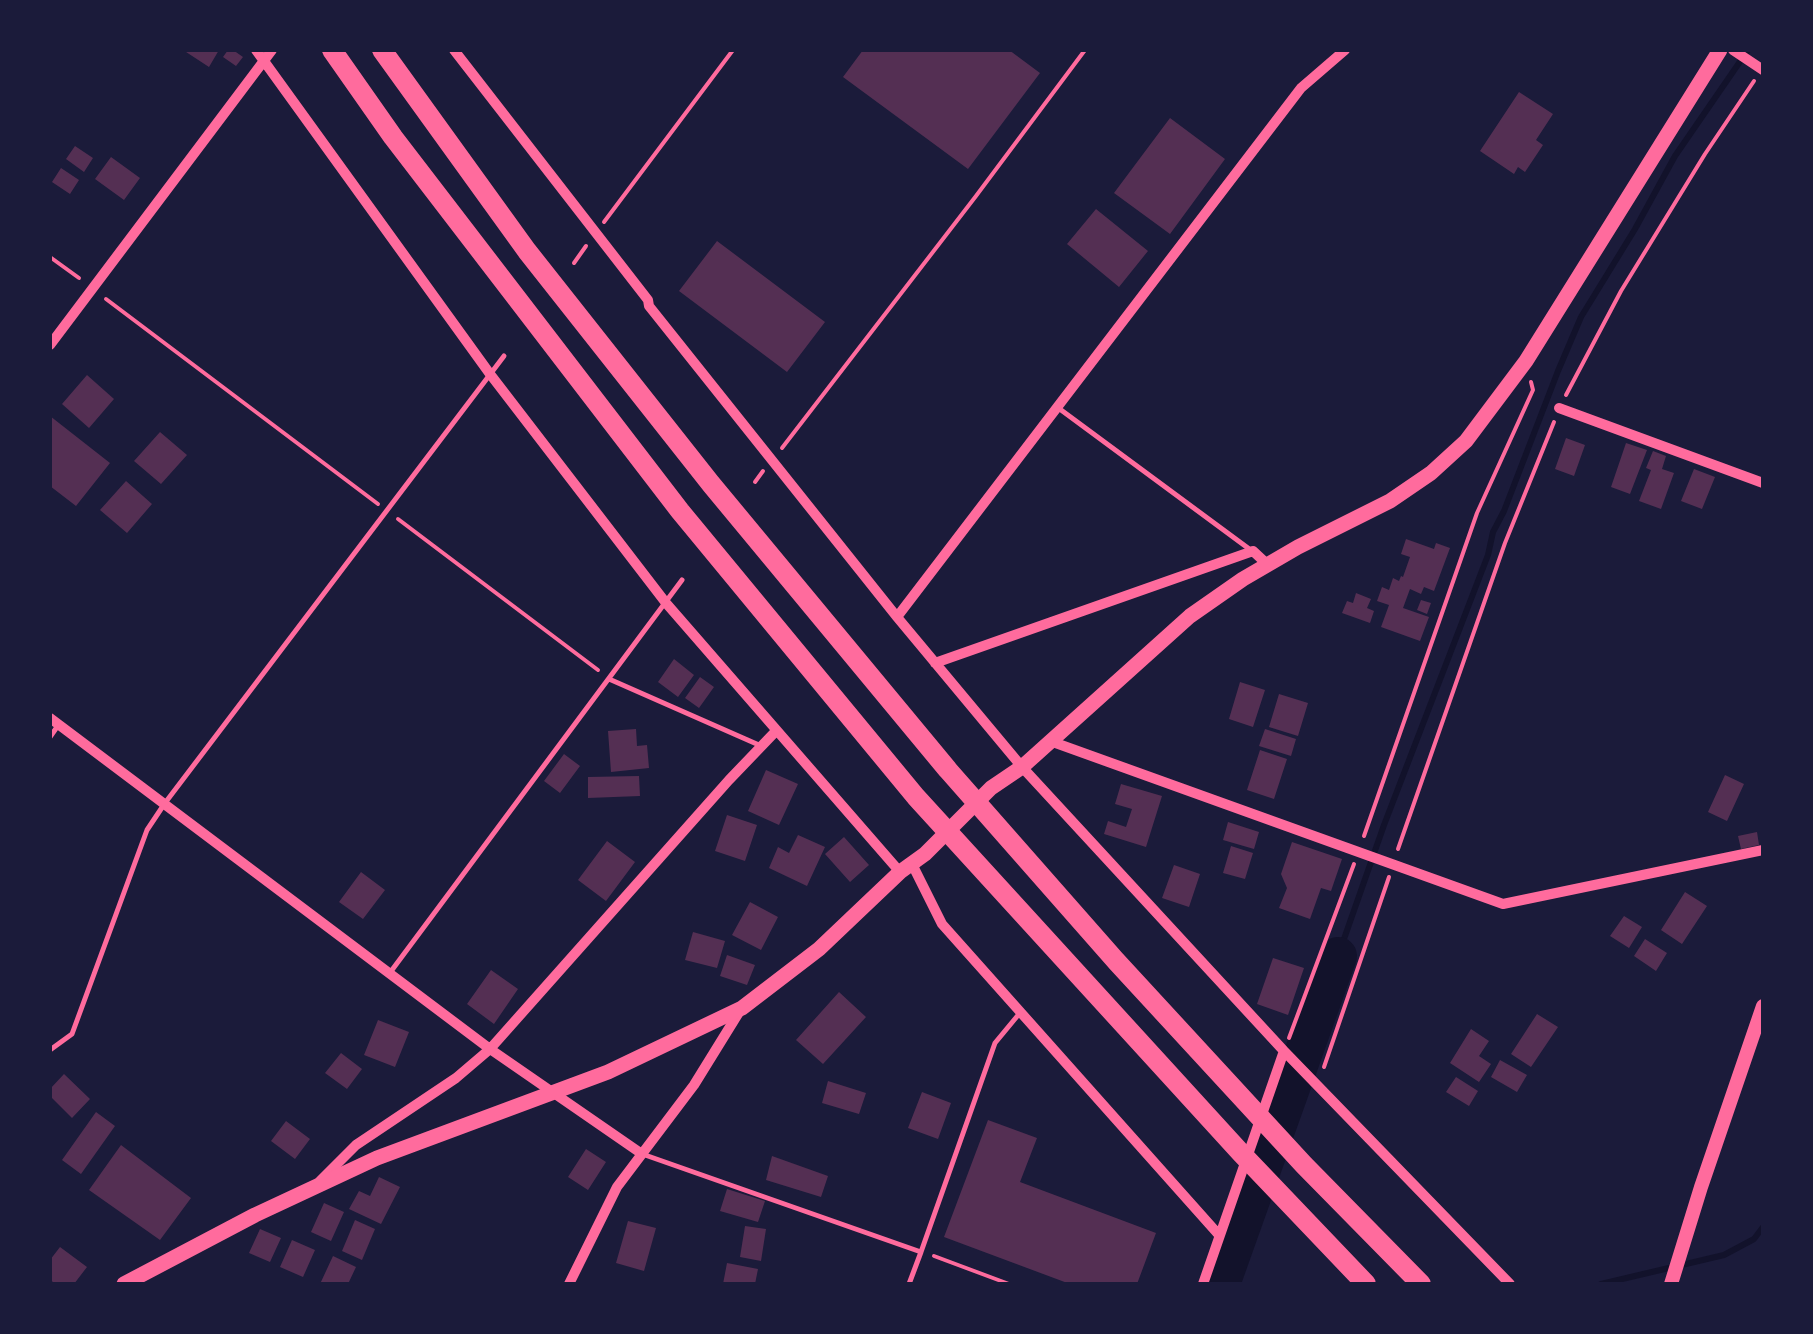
<!DOCTYPE html>
<style>
body{margin:0}
#map{position:relative;width:1813px;height:1334px;overflow:hidden;background:#1b1b3a;font-family:Rubik,sans-serif}
canvas{display:block}
.frame{position:absolute;inset:0;border:52px solid #1b1b3a;pointer-events:none}
</style>
<div id="map">
<canvas width="1813" height="1334"></canvas>
<div class="frame"></div>
</div>
<script>
const g = document.querySelector('canvas').getContext('2d');
g.lineJoin = 'round';
function trace(path, color, width, dash) { g.strokeStyle = color; g.lineWidth = width; g.lineCap = dash ? 'butt' : 'round'; g.setLineDash(dash || []); g.stroke(path); }
function fill(path, color) { g.fillStyle = color; g.fill(path, 'evenodd'); }
trace(new Path2D(`
 M1338,956l46,-131 104,-270 5,-23 11,-21 54,-140 23,-54 54,-88 40,-73 73,-106
 M1601,1284l123,-29 30,-16 9,-12`), '#12122b', 6);
trace(new Path2D(`
 M1221,1284l117,-328`), '#12122b', 38);
fill(new Path2D(`
 M183,50h36l-10,17z
 M228,50h5l10,7 -7,9 -13,-9z
 M863,50h146l31,23 -72,96 -125,-92z
 M1519,92l34,22 -17,26 7,5 -18,27 -7,-5 -4,7 -34,-23z
 M1170,118l55,41 -55,75 -56,-41z
 M75,146l18,12 -9,14 -18,-13z
 M111,157l29,21 -16,22 -29,-21z
 M61,168l18,12 -9,14 -18,-12z
 M1096,209l52,42 -29,36 -52,-43z
 M717,241l108,81 -38,50 -108,-81z
 M87,375l27,24 -25,29 -27,-24z
 M50,416l60,47 -34,43 -26,-20z
 M160,432l27,23 -26,29 -27,-23z
 M1566,438l19,7 -11,31 -19,-7z
 M1626,443l21,7 -17,44 -19,-7z
 M1653,451l13,5 -4,13 12,4 -13,36 -22,-8 12,-31 -5,-2z
 M1694,469l21,8 -13,32 -21,-8z
 M126,481l26,23 -25,29 -27,-23z
 M1406,539l28,10 2,-6 14,5 -16,43 -10,-4 -3,7 -11,-5 -7,19 26,9 -9,24 -39,-14 8,-22 -12,-4 5,-14 7,3 4,-12 6,3 2,-5 2,1 7,-20 -9,-3z
 M1356,593l15,6 -4,9 7,3 -4,12 -28,-10 5,-12 6,2z
 M1421,600l10,3 -4,11 -10,-4z
 M674,659l20,16 -16,22 -20,-15z
 M700,677l14,10 -15,21 -14,-10z
 M1240,682l25,8 -12,37 -24,-8z
 M1279,694l29,9 -10,33 -29,-9z
 M636,729l1,17 10,-1 2,23 -38,4 -3,-41z
 M1265,729l31,10 -5,17 -32,-10z
 M1260,750l27,9 -13,40 -27,-9z
 M564,754l16,12 -20,27 -16,-12z
 M766,770l32,14 -19,41 -31,-14z
 M1725,775l19,9 -17,37 -19,-9z
 M639,776l1,20 -52,2v-21z
 M1121,784l41,12 -16,51 -42,-13 4,-13 18,6 6,-18 -17,-5z
 M727,815l30,10 -12,36 -30,-10z
 M1228,822l31,10 -5,17 -31,-9z
 M1757,832l2,13 -18,4 -3,-13z
 M798,835l27,12 -18,39 -38,-18 9,-21 11,6z
 M844,837l25,28 -19,17 -25,-28z
 M607,841l28,21 -29,39 -28,-21z
 M1292,842l50,17 -11,32 -10,-3 -11,31 -31,-11 8,-20 -6,-14z
 M1231,846l22,7 -8,26 -22,-6z
 M1174,865l26,9 -11,33 -27,-9z
 M361,872l24,18 -22,29 -24,-17z
 M1685,892l22,14 -25,38 -21,-14z
 M750,902l28,15 -17,33 -29,-15z
 M1624,916l18,11 -13,21 -19,-12z
 M693,932l32,9 -8,27 -32,-8z
 M1645,939l22,14 -11,18 -22,-15z
 M727,955l28,10 -8,20 -27,-9z
 M1273,958l31,10 -16,47 -31,-11z
 M491,970l27,19 -24,35 -27,-20z
 M839,992l27,25 -43,47 -27,-24z
 M1537,1014l21,13 -27,40 -20,-13z
 M378,1020l31,12 -14,35 -31,-12z
 M1471,1029l18,12 -10,15 12,8 -12,18 -29,-19z
 M341,1053l21,16 -15,20 -22,-16z
 M1500,1060l27,15 -10,17 -26,-15z
 M64,1074l26,25 -18,19 -22,-22v-7z
 M1456,1077l22,14 -9,15 -23,-14z
 M828,1081l38,12 -7,21 -37,-11z
 M922,1092l29,11 -13,36 -30,-11z
 M96,1112l19,14 -34,48 -19,-14z
 M988,1120l49,18 -17,44 136,51 -19,51h-67l-126,-47z
 M286,1121l24,18 -15,20 -24,-18z
 M121,1145l70,53 -31,42 -71,-50z
 M586,1149l20,13 -18,28 -20,-13z
 M772,1156l56,20 -7,21 -55,-17z
 M379,1177l21,10 -19,37 -32,-15 10,-18 11,5z
 M727,1189l38,12 -7,21 -38,-11z
 M324,1203l20,9 -13,29 -20,-9z
 M355,1220l20,9 -13,31 -20,-9z
 M628,1221l28,7 -12,43 -28,-8z
 M745,1226l21,3 -5,32 -21,-4z
 M260,1229l21,9 -11,24 -21,-9z
 M292,1240l23,10 -12,27 -23,-10z
 M60,1247l27,20 -13,17h-18l-6,-4v-20z
 M333,1256l23,11 -8,17h-28z
 M727,1263l31,6 -3,15h-32z`), '#542f53');
trace(new Path2D(`
 M604,222l129,-172
 M50,257l29,21
 M574,263l12,-17
 M106,299l272,205
 M1566,395l55,-104 84,-137 49,-73
 M782,448l194,-252 109,-146
 M755,482l8,-11
 M398,519l200,151
 M1364,836l113,-323 56,-123 -2,-8
 M1398,849l107,-306 49,-121
 M1289,1038l65,-174
 M1324,1067l65,-190
 M934,1256l75,28`), '#ff6b9d', 4);
trace(new Path2D(`
 M1057,407l195,144
 M609,679l150,66
 M50,737l7,-10
 M389,974l293,-394
 M50,1050l22,-16 75,-204 18,-27 339,-447
 M645,1155l276,97 -12,32
 M921,1252l74,-209 24,-29`), '#ff6b9d', 5);
trace(new Path2D(`
 M256,50l234,324 176,229 234,269
 M454,50l194,250 1,6 248,311 125,150 262,284 226,233
 M1733,50l30,20
 M50,345l222,-295
 M1559,408l204,75
 M897,617l404,-529 44,-38
 M935,663l318,-112 15,14
 M50,718l440,331 152,105
 M1050,741l453,163 260,-54
 M912,864l30,60 277,311
 M320,1181l36,-36 100,-67 34,-29 239,-269 47,-49
 M569,1284l48,-97 77,-102 47,-76
 M1203,1284l81,-233`), '#ff6b9d', 10);
trace(new Path2D(`
 M1671,1284l30,-97 62,-181`), '#ff6b9d', 14);
trace(new Path2D(`
 M124,1284l131,-69 122,-57 231,-86 134,-64 77,-59 81,-77 25,-18 66,-66 31,-21 168,-151 53,-37 55,-32 92,-46 41,-28 35,-32 60,-80 194,-311`), '#ff6b9d', 15);
trace(new Path2D(`
 M332,50l61,87 287,374 236,286 325,356 125,131
 M382,50l145,201 184,233 237,286 168,191 188,204 117,119`), '#ff6b9d', 20);
</script>
